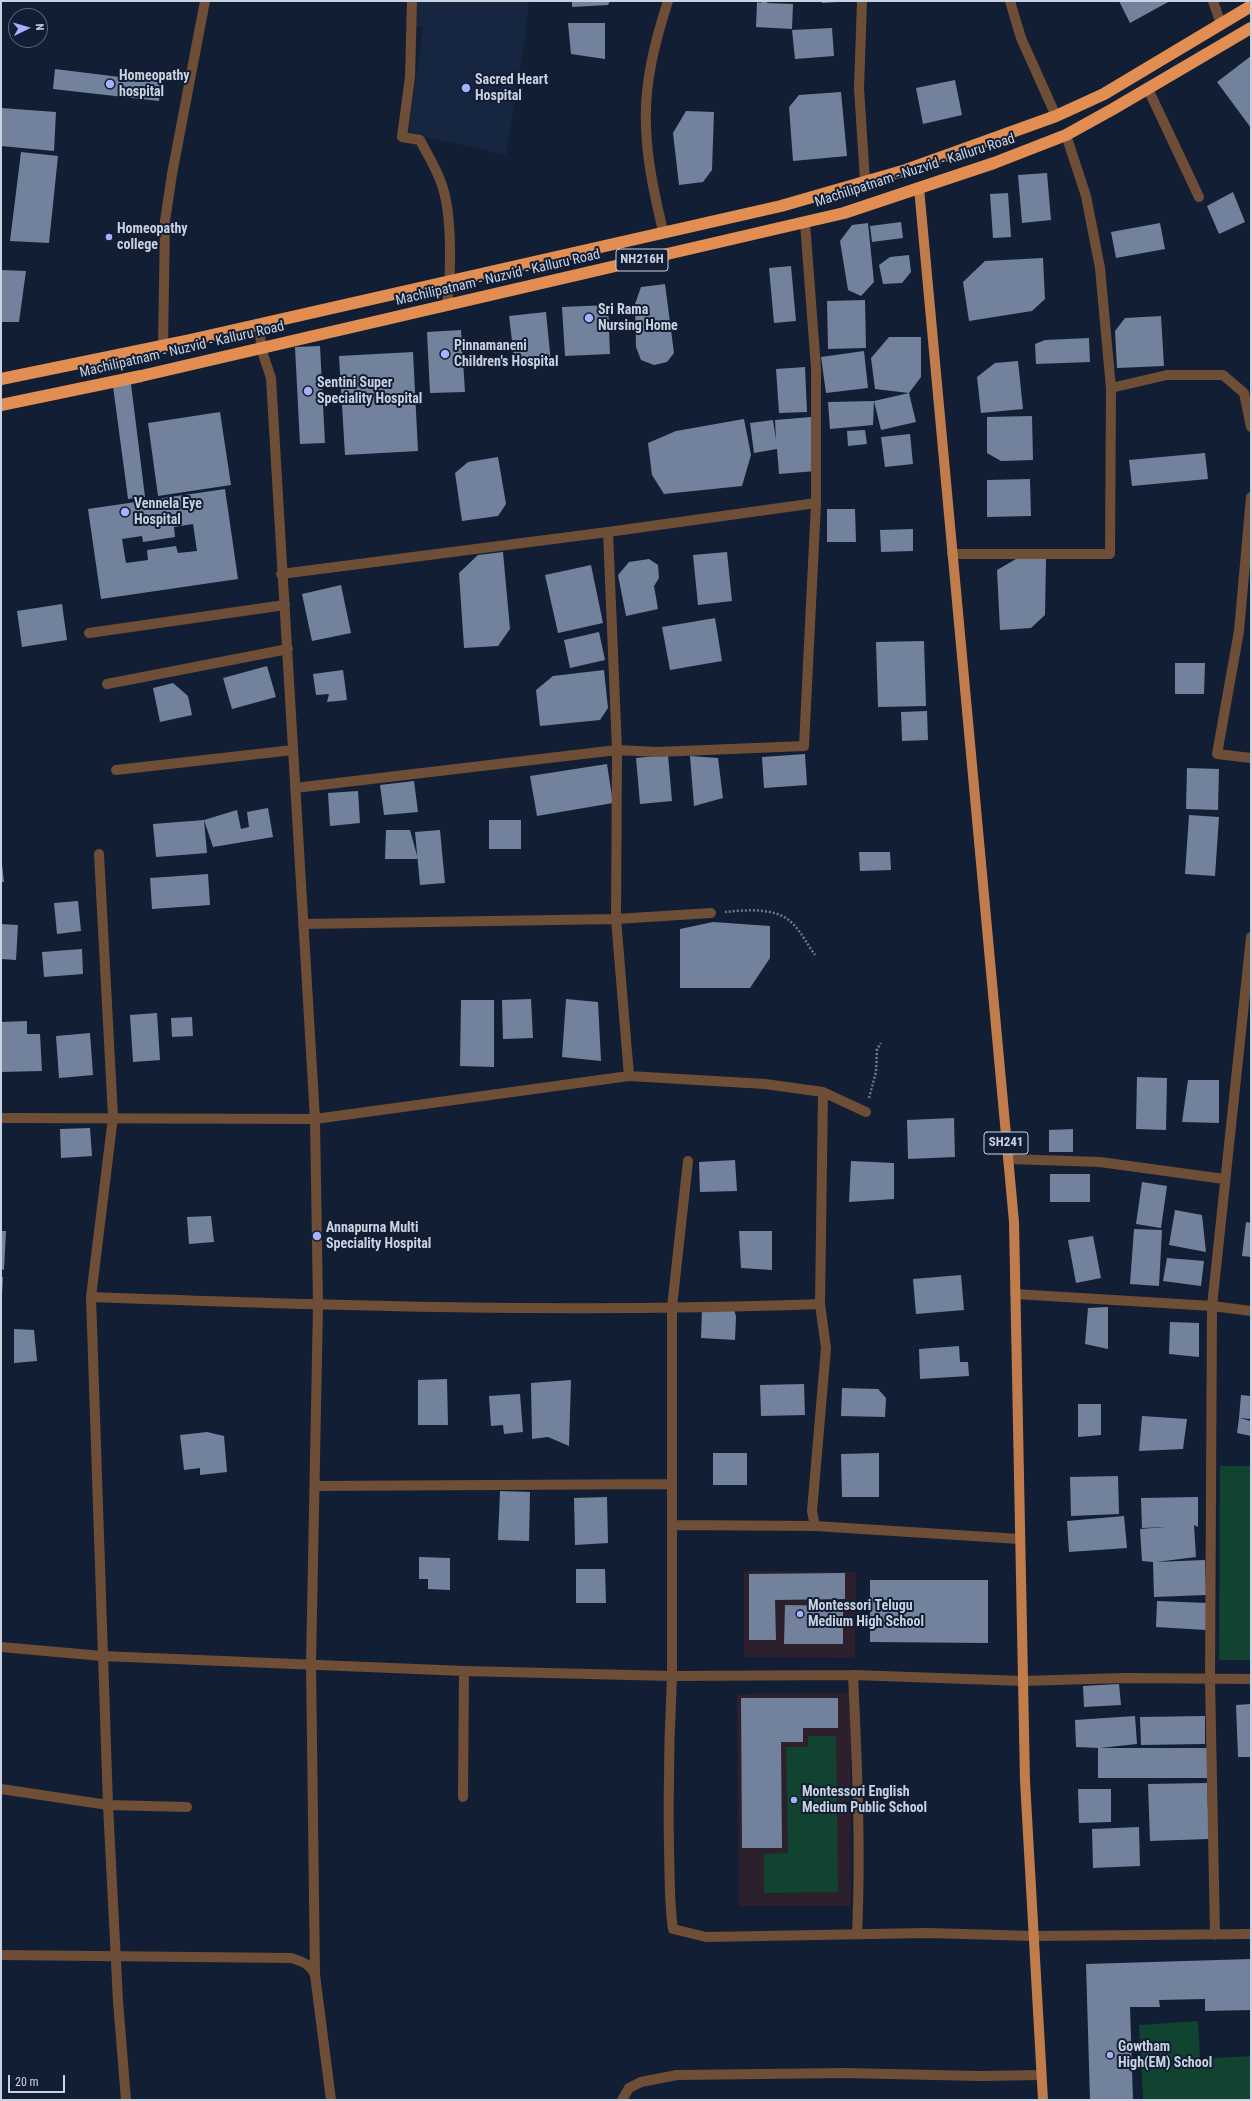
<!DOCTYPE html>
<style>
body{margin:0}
#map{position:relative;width:1252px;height:2101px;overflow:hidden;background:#121e33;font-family:"Roboto Condensed",sans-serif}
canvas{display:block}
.frame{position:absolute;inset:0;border:2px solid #c9d2e0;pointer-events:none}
.north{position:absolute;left:8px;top:8px;width:40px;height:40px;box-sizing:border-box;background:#121e33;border:1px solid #5b6678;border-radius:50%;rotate:85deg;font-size:11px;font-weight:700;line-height:16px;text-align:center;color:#c9d2e0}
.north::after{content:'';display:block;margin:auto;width:14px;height:18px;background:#a6b1fc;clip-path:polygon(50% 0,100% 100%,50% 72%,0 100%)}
.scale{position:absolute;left:8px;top:2075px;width:57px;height:18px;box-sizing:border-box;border:2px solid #c9d2e0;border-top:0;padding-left:5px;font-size:12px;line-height:14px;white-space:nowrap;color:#c9d2e0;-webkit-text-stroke:3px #121e33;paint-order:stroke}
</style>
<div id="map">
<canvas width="1252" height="2101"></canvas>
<div class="frame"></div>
<div class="north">N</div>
<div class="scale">20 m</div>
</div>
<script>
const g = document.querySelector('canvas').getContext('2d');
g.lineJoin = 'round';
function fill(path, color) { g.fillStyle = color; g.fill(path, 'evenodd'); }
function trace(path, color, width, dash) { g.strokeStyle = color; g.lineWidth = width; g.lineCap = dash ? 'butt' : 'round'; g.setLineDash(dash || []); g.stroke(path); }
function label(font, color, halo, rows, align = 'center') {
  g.font = font + ' "Roboto Condensed",sans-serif'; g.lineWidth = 4; g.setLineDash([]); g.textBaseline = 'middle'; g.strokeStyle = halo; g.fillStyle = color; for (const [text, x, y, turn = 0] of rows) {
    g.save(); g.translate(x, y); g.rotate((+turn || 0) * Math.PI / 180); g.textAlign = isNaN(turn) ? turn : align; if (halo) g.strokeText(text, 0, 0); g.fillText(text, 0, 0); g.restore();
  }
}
fill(new Path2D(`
 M407,1h122l-5,44 -18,110 -98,-22 15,-106 -18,-3z`), '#162540');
fill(new Path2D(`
 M744,1571l112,1 -1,86 -111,-1z
 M850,1693l1,213h-112l-2,-212z`), '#2d202d');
fill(new Path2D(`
 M1220,1466h31v194h-32z
 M808,1736h28l2,156 -74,1v-39l24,-1 -2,-106h22z
 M1198,2021l2,38 51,-3v44h-108l-4,-75z`), '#104330');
fill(new Path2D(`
 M572,1h38l-2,4 -36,2z
 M761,1h13l-9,2 28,1 -1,25 -36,-2 1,-25 4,1z
 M822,1h15v1l-15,1z
 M1119,1h51l-40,22z
 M568,23h37v36l-34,-5z
 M832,28l2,28 -39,3 -3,-29z
 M1251,56v72l-34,-46z
 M55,69l105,13 -1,19 -106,-12z
 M955,80l7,35 -39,9 -7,-36z
 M841,92l6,64 -54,5 -4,-54 10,-12z
 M1,108l55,4 -2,39 -53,-5z
 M686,111l28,1 -2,58 -9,12 -24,3 -6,-52z
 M21,152l37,4 -9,87 -39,-2z
 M1047,173l4,47 -29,3 -4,-48z
 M1233,192l12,30 -26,12 -12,-28z
 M1008,193l3,44 -18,1 -3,-44z
 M901,222l2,16 -31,4 -2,-16z
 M868,223l6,59 -13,14 -13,-6 -8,-49 12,-16z
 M1160,223l5,26 -49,9 -5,-26z
 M909,255l2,17 -9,11 -19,1 -4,-19 11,-8z
 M1043,258l2,41 -13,12 -63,10 -6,-39 22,-21z
 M791,266l5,55 -22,2 -5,-55z
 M1,270l25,1 -7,51h-18z
 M665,284l9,69 -7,9 -13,3 -13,-5 -5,-13 -1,-43 6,-17z
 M865,300l1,48 -38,1 -1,-48z
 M608,305l2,49 -45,2 -3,-49z
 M546,312l5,51 -36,3 -6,-50z
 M1161,316l3,50 -47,2 -2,-37 10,-13z
 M461,330l4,62 -35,1 -3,-61z
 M889,337h32v40l-12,16 7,29 -35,8 -7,-29 -1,24 -43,4 -2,-27 46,-1 35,-8 -34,-4 -4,-31z
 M1089,338l1,24 -54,2 -1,-20 10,-4z
 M320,346l5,97 -25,1 -5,-97z
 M864,351l4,37 -42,5 -5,-36z
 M413,352l5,99 -73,4 -6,-99z
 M1018,361l5,48 -42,4 -4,-36 18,-14z
 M805,367l2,45 -28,1 -3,-44z
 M131,384l14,113 -17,2 -15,-113z
 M220,412l11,73 -73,11 -10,-73z
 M1032,416l1,44 -32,1 -14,-8v-36z
 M811,417l5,54 -37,3 -2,-25 -23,4 -4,-30 23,-3 3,20 -1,-20z
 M744,419l7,36 -9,31 -78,8 -12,-19 -4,-32 28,-12z
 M865,430l2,14 -19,2 -1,-15z
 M910,434l3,30 -28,3 -4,-30z
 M1205,453l3,26 -76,7 -3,-26z
 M498,457l8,47 -8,12 -36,5 -7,-48 13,-11z
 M1030,479l1,37 -44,1v-37z
 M225,489l13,90 -137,20 -13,-90zM193,524l4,27 -19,2 -2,-7 -29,4 1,10 -22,3 -4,-24 20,-3 1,6 32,-5 -1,-10z
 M827,509h28l1,33h-29z
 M913,529v22l-32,1 -1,-22z
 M503,552l7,77 -12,17 -34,2 -5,-75 19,-18z
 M727,552l5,49 -34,4 -5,-50z
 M649,559l9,6 1,13 -5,8 4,23 -32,7 -8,-41 11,-13z
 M1016,559h30l-1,56 -14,13 -31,2 -3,-60z
 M591,565l12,58 -45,10 -13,-58z
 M341,585l10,48 -39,8 -10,-47z
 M62,604l5,36 -45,7 -5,-36z
 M715,618l7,43 -52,9 -8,-43z
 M599,632l6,28 -35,8 -6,-28z
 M924,641l2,65 -48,1 -2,-65z
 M1175,663h30l-1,31h-29z
 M267,666l9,31 -44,12 -9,-31z
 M343,670l4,30 -20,2 2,-8 -13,1 -3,-21z
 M604,670l4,38 -8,12 -60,6 -4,-36 17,-14z
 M173,683l15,13 4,19 -32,7 -7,-34z
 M927,711l1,29 -26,1 -1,-29z
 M805,754l2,31 -43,3 -2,-31z
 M668,755l4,46 -32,3 -4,-46z
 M690,756l28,2 5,40 -29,8z
 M607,764l6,39 -76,13 -7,-40z
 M1187,768l32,1 -1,41 -32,-1z
 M414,781l4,31 -34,3 -4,-30z
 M358,791l2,32 -30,3 -2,-33z
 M268,808l5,29 -60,10 -9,-27 3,33 -51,4 -3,-33 51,-4 33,-10 4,19 8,-2 -2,-15z
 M1189,815l30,2 -4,59 -30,-2z
 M489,820h32v29h-32z
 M386,830h24l8,29h-33z
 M440,830l5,53 -25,2 -5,-53z
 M859,852h31l1,18 -31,1z
 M1,855l3,27h-3z
 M208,874l2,31 -58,4 -2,-31z
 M78,901l3,30 -24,3 -3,-31z
 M713,922l57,4v32l-20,30h-70v-59z
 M1,924l17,1 -2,35 -15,-1z
 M82,949l1,25 -39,3 -2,-25z
 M531,999l2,39 -30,1 -1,-39z
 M566,999l32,3 3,59 -39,-4z
 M461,1000h33v67l-34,-1z
 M157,1013l3,47 -27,2 -3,-47z
 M192,1017l1,19 -21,1 -1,-19z
 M27,1021v13h13l2,37 -41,1v-50z
 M90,1033l3,42 -34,3 -3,-42z
 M1137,1077l30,1 -1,52 -30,-1z
 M1188,1080h31v43l-37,-1z
 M954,1118l1,39 -47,2 -1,-39z
 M90,1128l2,28 -31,2 -1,-29z
 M1073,1129v23h-24v-22z
 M735,1160l2,31 -37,1 -1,-30z
 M851,1161l43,2v36l-45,3z
 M1050,1174h40v28h-40z
 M1142,1182l25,4 -6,42 -25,-4z
 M1175,1210l27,5 4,37 -37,-7z
 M211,1216l3,26 -25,2 -2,-27z
 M1246,1222l5,1v34l-9,-1z
 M1134,1229l28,1 -3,56 -29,-2z
 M1,1231h5l-2,39 -3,-1z
 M739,1231h33v39l-31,-2z
 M1093,1236l8,42 -25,5 -8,-43z
 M1167,1258l37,3 -3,25 -38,-5z
 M961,1275l3,35 -48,4 -3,-35z
 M1,1277h2l-1,18h-1z
 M1108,1307v42l-23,-5 3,-36z
 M702,1309l32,1 2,6 -1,24 -34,-2z
 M1170,1322l29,1v34l-30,-3z
 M14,1329l20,1 3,31 -23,2z
 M959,1346l1,16h8l1,14 -49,3 -1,-30z
 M447,1379l1,46h-30v-45z
 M571,1380l-2,66 -21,-9 -16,2 -1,-56z
 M804,1384l1,31 -44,1 -1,-31z
 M842,1388l36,1 8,9 -1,19 -44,-1z
 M520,1394l3,38 -19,2 -1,-9 -12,1 -2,-30z
 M1241,1395l10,1v23l-12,-1z
 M1078,1404h23v31l-23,2z
 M1142,1416l45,3 -4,30 -44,2z
 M1239,1418l12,3v15l-14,-3z
 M207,1432l17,4 3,36 -27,3v-7l-16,2 -4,-35z
 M713,1453h34v32h-34z
 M879,1453v44h-37l-1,-43z
 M1118,1476l1,38 -48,2 -1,-39z
 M500,1491l30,1 -1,49 -31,-1z
 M607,1497l1,46 -33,2 -1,-47z
 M1198,1497v30l-4,-2 2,32 -40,5 49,-2 1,35 -52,2 -1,-35 -11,-1 -2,-32 25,-2 -23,1 -1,-30z
 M1124,1516l3,32 -58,4 -2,-31z
 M419,1557l31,1v32l-22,-1v-10h-9z
 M576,1569h29l1,34h-30z
 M845,1573v26l-70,1 1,40h-27v-66z
 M870,1580h118v63l-118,-1z
 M1157,1601l51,2 -2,27 -50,-3z
 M785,1605l58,1v38h-59z
 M1119,1684l2,21 -37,2 -1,-21z
 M741,1698h97v30h-35v14h-22l1,106h-40z
 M1251,1704v53h-13l-2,-52z
 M1135,1716l2,28 -37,4h112v30h-114v-30l-22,-1 -1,-27z
 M1205,1716v28l-64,1 -1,-28z
 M1207,1783l2,56 -59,2 -2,-57z
 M1078,1789h33v33l-32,1z
 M1139,1827l1,39 -47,2 -1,-39z
 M1251,1959v51l-46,1v-12l-46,1 1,7h-30l3,93h-43l-4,-136z`), '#72829c');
trace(new Path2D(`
 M725,912c20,-2 50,-5 66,10 10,9 16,22 24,33
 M869,1098l7,-26 1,-23 4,-6`), '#6e798a', 2.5, [2, 2]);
trace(new Path2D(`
 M412,1l-2,76 -8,60 18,3c8,16 20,34 24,52 8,30 7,83 3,113
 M862,1l-3,87 6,93
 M1010,1l11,37 35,78
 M1213,1l8,23
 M1148,89l51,108
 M663,231c-8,-34 -16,-69 -17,-105 -2,-42 9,-85 22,-125
 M260,324l1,24 10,30 44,741 3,186 -7,359 4,311
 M163,347l2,-126 7,-47 33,-173
 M1111,388l56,-13h56l21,18 7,34
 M1251,497l-12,134 -22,123 34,4
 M608,532l9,218 -1,169 13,157
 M952,554h158l1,-166 -11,-120 -14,-72 -20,-61
 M281,574l327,-42 208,-29
 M89,633l196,-28
 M107,684l181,-35
 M116,770l177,-20
 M295,788l322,-38 40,2 147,-6 12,-243v-135l-11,-145
 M99,854l14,263 -22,180 17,508 10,196 8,99
 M303,924l313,-5 95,-6
 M1,1118l314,1 314,-43 136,8 58,8 43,20
 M1008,1159l92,3 124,17
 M688,1161l-16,146v369c-3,58 -4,116 -3,174 1,27 0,53 4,79l33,8 222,-4 106,3 217,-2
 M1015,1294l197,12 39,5
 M91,1297c243,9 486,16 729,7
 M316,1486l355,-2
 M673,1525l142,1 205,13
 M815,1526l-3,-15 14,-163 -6,-44 3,-212
 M1,1647l101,9 362,15 208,5 181,-1 170,6 101,-3 127,1
 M853,1675c4,86 8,173 4,259
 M1,1789l107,16 79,2
 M463,1797l1,-126
 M1215,1935l-5,-256 2,-373 39,-369
 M1,1955l290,3c11,3 20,7 24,17l16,125
 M622,2100l7,-12 12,-6 36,-7 168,-2 135,3 61,-1`), '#6f4e37', 10);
trace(new Path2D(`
 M919,188l95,1034 11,559 18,319`), '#c17c4b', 10);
trace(new Path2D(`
 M1,379l190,-39 590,-134 125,-36 150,-54 48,-22 147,-88
 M1,405l140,-29 703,-163 150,-50 72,-28 47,-26 138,-81`), '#e28e52', 12);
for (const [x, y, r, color] of [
 [110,84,5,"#a6b1fc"],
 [466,88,5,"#a6b1fc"],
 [109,237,4,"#a6b1fc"],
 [589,318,5,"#a6b1fc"],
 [445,354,5,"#a6b1fc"],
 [308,391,5,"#a6b1fc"],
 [125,512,5,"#a6b1fc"],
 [317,1236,5,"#a6b1fc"],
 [800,1614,4,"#a6b1fc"],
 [794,1800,4,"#a6b1fc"],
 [1110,2055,4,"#a6b1fc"]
]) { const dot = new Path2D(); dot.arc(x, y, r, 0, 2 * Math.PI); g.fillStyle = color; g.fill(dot); trace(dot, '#121e33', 1.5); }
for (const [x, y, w] of [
 [642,260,52],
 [1006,1143,44]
]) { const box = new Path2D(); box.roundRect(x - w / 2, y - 11, w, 22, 3); g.fillStyle = '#121e33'; g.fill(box); trace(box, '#c9d2e0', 1); }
label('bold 13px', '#c9d2e0', null, [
 ["NH216H",642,260],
 ["SH241",1006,1143]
]);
label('bold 14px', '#c9d2e0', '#121e33', [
 ["Homeopathy",119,76],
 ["hospital",119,92],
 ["Sacred Heart",475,80],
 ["Hospital",475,96],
 ["Homeopathy",117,229],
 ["college",117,245],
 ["Sri Rama",598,310],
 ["Nursing Home",598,326],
 ["Pinnamaneni",454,346],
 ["Children's Hospital",454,362],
 ["Sentini Super",317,383],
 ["Speciality Hospital",317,399],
 ["Vennela Eye",134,504],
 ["Hospital",134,520],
 ["Annapurna Multi",326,1228],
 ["Speciality Hospital",326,1244],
 ["Montessori Telugu",808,1606],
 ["Medium High School",808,1622],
 ["Montessori English",802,1792],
 ["Medium Public School",802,1808],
 ["Gowtham",1118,2047],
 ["High(EM) School",1118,2063]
], 'left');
label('14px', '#c9d2e0', '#121e33', [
 ["Machilipatnam - Nuzvid - Kalluru Road",915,171,-18],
 ["Machilipatnam - Nuzvid - Kalluru Road",498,278,-13],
 ["Machilipatnam - Nuzvid - Kalluru Road",182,350,-13]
]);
</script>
